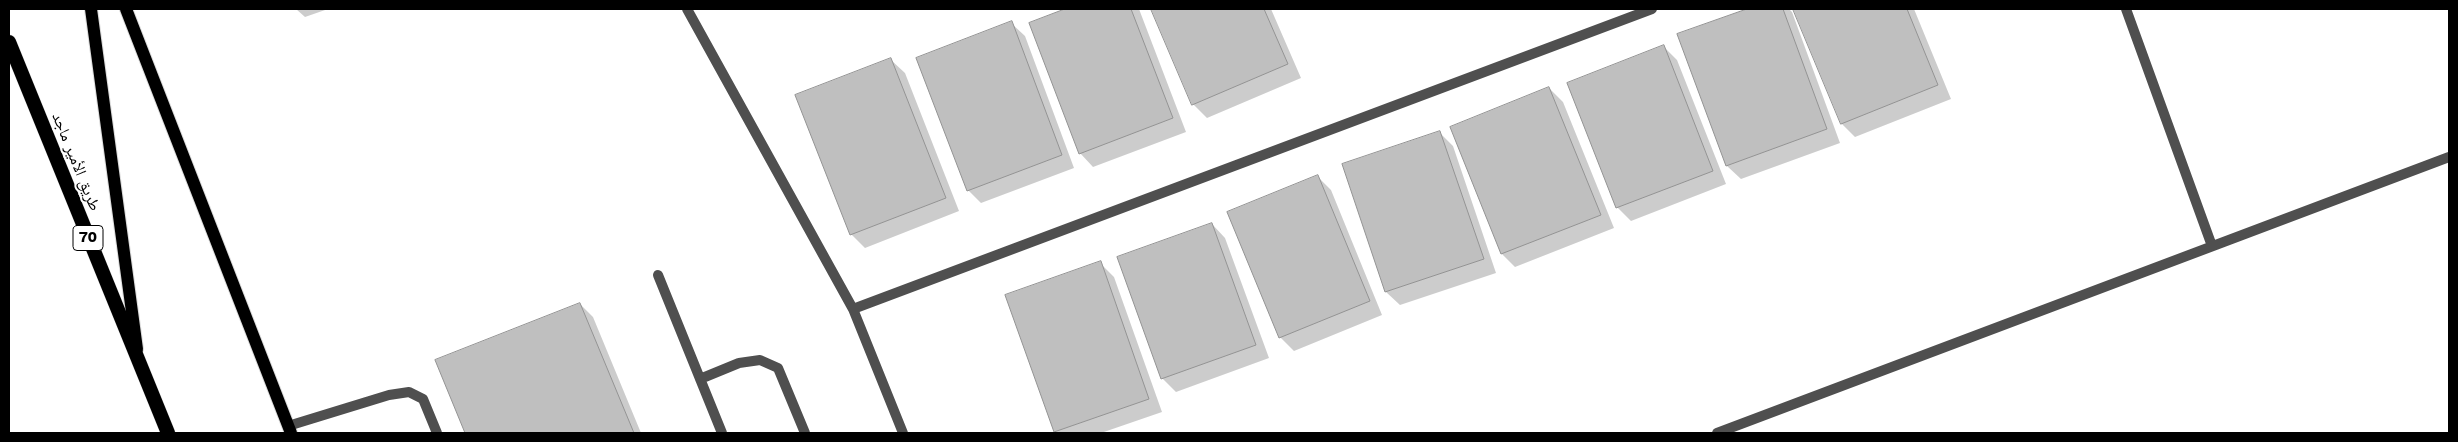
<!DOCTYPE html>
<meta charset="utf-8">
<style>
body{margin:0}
#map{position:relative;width:2458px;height:442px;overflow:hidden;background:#fff;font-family:"Work Sans",sans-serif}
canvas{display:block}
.frame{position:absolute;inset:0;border:10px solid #000;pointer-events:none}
</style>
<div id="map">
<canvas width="2458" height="442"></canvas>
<div class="frame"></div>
</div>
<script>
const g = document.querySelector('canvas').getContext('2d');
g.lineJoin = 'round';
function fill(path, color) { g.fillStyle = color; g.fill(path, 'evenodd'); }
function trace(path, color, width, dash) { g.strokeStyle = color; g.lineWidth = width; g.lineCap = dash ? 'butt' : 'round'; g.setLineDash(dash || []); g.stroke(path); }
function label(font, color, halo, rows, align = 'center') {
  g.font = font + ' "Work Sans","Noto Naskh Arabic",sans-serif'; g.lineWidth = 4; g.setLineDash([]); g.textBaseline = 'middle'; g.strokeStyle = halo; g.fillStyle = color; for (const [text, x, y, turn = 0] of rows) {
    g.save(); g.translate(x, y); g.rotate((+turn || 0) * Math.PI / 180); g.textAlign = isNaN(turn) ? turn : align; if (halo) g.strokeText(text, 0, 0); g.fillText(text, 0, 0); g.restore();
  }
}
fill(new Path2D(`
 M296,9h32l-23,8z
 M1069,9h70l47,123 -93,35 -13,-14 -50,-130z
 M1152,9h119l30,69 -94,40 -14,-14z
 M1750,9h39l3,3 48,131 -99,36 -14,-13 -48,-131z
 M1794,9h120l37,90 -96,38 -13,-13z
 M1011,23l14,13 49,132 -93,35 -13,-13z
 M1663,46l14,14 49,124 -95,37 -14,-14 -48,-124z
 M891,60l14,13 54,138 -94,37 -14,-14z
 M1549,88l14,14 51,126 -99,39 -13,-13z
 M1440,133l13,13 43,127 -96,32 -14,-13 -43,-127z
 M1318,177l13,13 51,125 -88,36 -14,-14z
 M1212,224l13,14 44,120 -93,34 -14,-14z
 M1100,263l14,14 48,135 -61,21h-44l-2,-2z
 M580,304l13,13 48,116h-174l-30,-72z`), '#0003');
const building = new Path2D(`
 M1065,9h66l42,109 -94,36 -50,-131z
 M1151,9h113l24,55 -96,41z
 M1747,9h36l44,120 -101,37 -49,-132z
 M1793,9h114l31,76 -97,39z
 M1012,21l50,134 -95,36 -51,-133z
 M1664,45l49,126 -97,37 -49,-125z
 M891,58l55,140 -96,37 -55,-140z
 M1549,87l52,128 -100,39 -51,-127z
 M1440,131l44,128 -99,33 -43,-128z
 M1318,175l52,126 -91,37 -52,-126z
 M1212,223l44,122 -95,34 -44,-122z
 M1101,261l48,138 -95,33 -49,-137z
 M580,303l54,130h-169l-30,-73z`);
fill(building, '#bfbfbf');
trace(building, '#939393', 1);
const primary = new Path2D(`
 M91,9l46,340
 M126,9l165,424`);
const trunk = new Path2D(`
 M9,42l159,391`);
trace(primary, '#dbdbdb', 14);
trace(trunk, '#dbdbdb', 15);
trace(new Path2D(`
 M658,275l64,158
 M700,379l39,-16 21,-3 18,8 27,65
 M288,426l101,-31 20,-3 14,7 14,34`), '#4f4f4f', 10);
trace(new Path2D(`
 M687,9l166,300 50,124
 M2126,9l86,237
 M853,309l799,-300
 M1717,433l732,-276`), '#4f4f4f', 10);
trace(primary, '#000', 12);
trace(trunk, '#000', 14);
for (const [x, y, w] of [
 [88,238,30]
]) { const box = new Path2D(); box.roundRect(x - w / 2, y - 12.5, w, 25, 4); g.fillStyle = '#fff'; g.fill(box); trace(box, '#000', 1); }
label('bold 15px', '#000', null, [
 ["70",88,238]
]);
label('16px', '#000', '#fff', [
 ["طريق الأمير ماجد",76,162,68]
]);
</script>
